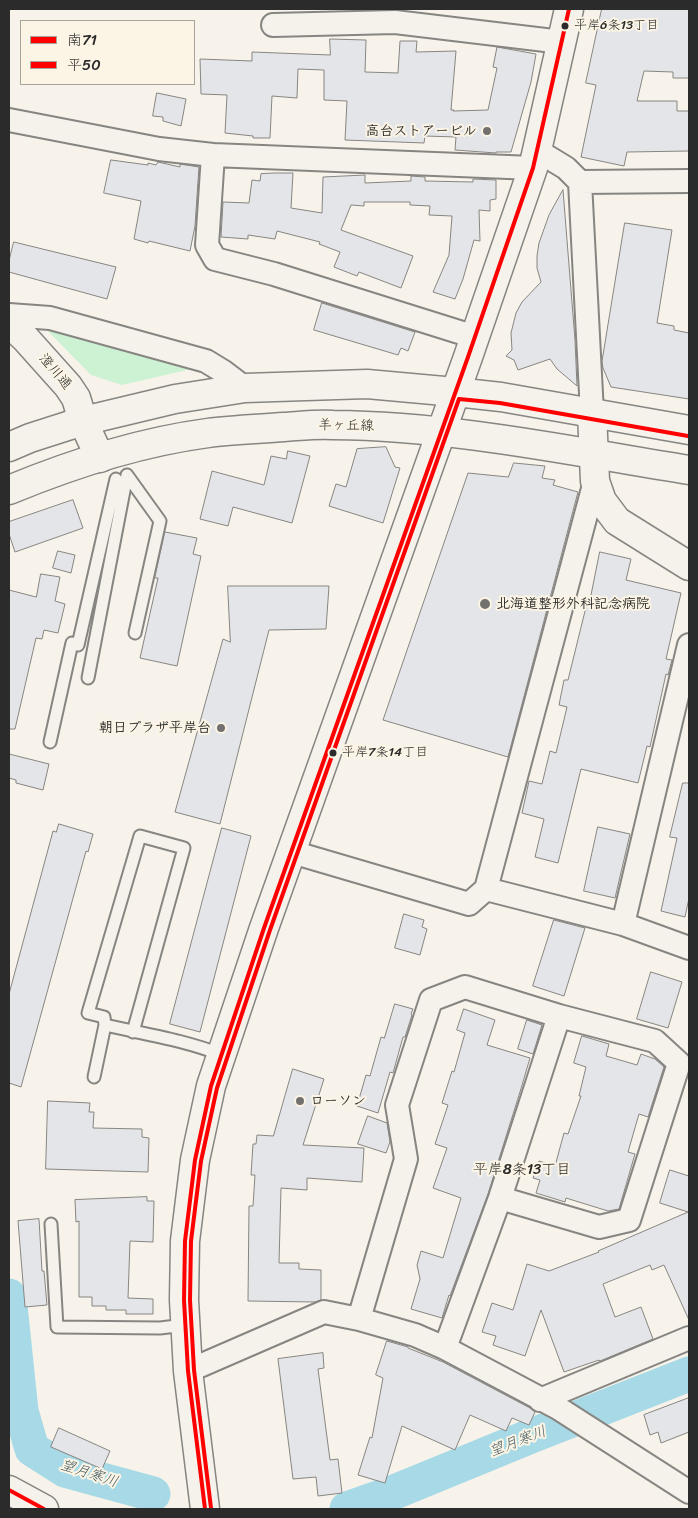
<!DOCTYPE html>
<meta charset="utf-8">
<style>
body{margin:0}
#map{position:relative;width:698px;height:1518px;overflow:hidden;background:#f7f3ea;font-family:Sriracha,"Klee One",sans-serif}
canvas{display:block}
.frame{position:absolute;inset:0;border:10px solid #2b2b2b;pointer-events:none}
.legend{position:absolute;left:20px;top:20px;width:175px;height:65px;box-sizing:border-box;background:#fcf5e5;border:1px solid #a8a49b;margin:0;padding:6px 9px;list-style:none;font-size:15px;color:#2b2b2b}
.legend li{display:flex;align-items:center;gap:10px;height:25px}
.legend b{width:25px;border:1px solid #a8a49b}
</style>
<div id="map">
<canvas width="698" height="1518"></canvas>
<div class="frame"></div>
<ul class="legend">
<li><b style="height:6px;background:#f00"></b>南71</li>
<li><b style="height:6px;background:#f00"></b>平50</li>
</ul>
</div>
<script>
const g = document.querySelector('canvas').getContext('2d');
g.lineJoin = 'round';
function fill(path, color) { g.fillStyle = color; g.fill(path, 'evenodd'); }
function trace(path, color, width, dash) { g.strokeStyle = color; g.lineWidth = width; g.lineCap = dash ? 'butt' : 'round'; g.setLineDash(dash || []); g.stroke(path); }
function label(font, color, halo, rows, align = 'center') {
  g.font = font + ' Sriracha,"Klee One",sans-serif'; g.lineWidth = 4; g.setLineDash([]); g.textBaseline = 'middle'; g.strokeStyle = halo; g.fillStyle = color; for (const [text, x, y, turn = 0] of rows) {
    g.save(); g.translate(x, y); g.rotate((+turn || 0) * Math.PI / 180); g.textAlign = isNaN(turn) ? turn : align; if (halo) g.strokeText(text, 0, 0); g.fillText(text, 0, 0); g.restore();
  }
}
fill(new Path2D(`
 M44,325l156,42 -78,18 -31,-10 -46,-47z`), '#ccf2d3');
trace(new Path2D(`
 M9,1296l12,115 11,38 33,21 88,24
 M347,1509l45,-16 139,-57 158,-62`), '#a7dae6', 35);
const building = new Path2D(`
 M602,9h87v69h-16v-6l-29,-1 -7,30h40v10h12v40l-62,1 -3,14 -43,-9 15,-72 -10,-2z
 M330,39l36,1 -1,32 33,1 2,-32h17l-1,11 40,-1 -5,59h3l-1,1 35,-1 9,-42 -4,-1 4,-20 39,7 -5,28 -20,70h-15v1l-41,-3 1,-13 -31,-1 -1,7 -79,-3 2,-39 -23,-1v-30l-26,-1 -1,29 -25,-2 -2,42h-17v-2l-28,-3 2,-38 -26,-1 -1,-35 52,2v-9l78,3z
 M157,93l29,6 -5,27 -18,-5v-4l-10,-1z
 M111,160l37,5v-2l8,2 2,-3 22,5v-3l19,3 -4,59 -5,25 -41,-10 -1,2 -14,-4 7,-38 -37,-8z
 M275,173h18l-2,35 31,5 1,-36 42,-2v8l46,-2v-5l14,1v4l48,1v-3l23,1v19l-6,1v11l-11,-1 1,31 -6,-1 -11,39 -8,20 -22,-7 16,-37 3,-39 -23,-1 1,-9 -20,-1v-3h-46v4l-13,-1 -10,25 72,26 -12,32 -42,-16 -2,4 -23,-9 6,-15 -21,-8 1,-2 -43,-11 -2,8 -27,-4v4l-27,-2 2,-35 26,1 3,-23 8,1 1,-7z
 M563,190l12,150 2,46 -20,-17 -7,-10 -32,11 -4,-10 -8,-4 6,-6 -1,-17 5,-20 6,-11 19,-20 -4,-14v-12l2,-13 10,-28z
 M625,223l47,7 -15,93 17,3v4l15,3v66l-78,-12 -8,-19 -1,-6z
 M14,242l102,25 -9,32 -98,-27v-11z
 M322,303l93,29 -7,19 -7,-3 -3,7 -84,-25z
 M386,447l9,20 5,1 -17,55 -54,-17 7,-22 10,3 11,-38z
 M288,451l22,5 -18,67 -59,-16 -5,19 -28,-7 12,-48 52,14 7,-29 15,3z
 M514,463l31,3 -3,12 13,2 -2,5 25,7 -70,265 -125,-37 85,-247 40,4z
 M73,500l10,28 -68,24 -6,-18v-12z
 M165,532l32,6 -4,16 8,2 -24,110 -37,-8 18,-80h-3z
 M58,551l17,4 -4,18 -18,-5z
 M600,552l31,7 -5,21 55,13 -15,66 6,1 -4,15 -2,-1 -16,73 -3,-1 -9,37 -57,-14 -23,94 -23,-6 9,-38 -22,-6 7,-32 13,3 8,-33 6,2 11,-46 -8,-2 5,-25h4l19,-77h2z
 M41,574l19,3 -5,24 10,3 -7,29 -14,-3 -2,9 -6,-1 -21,91h-6v-139l27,7z
 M228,586h101l-3,43 -57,1 -49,194 -45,-12 48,-173 7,3z
 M9,754l40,10 -6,26 -27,-7v-3l-7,-2z
 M683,783h6v115l-4,19 -24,-6 16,-73 -7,-1z
 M59,824l34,10 -5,18 -2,-1 -65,236 -12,-4v-89l44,-163 3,1z
 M598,827l32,7 -15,64 -31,-7z
 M222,828l29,8 -51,196 -30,-8z
 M404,914l20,6 -2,7 5,2 -7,26 -25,-7z
 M554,920l31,8 -21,68 -31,-10z
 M651,972l31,10 -14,46 -31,-9z
 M395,1004l18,5 -2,5 1,1 -7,22h-2l-10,36 -3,-1 -12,41 -21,-7 9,-31 4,1 11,-39 3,1z
 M464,1009l31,11 -8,25 43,13 -10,34 -32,102 -38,102 -1,-1 -7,23 -31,-9 9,-30 -3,-14 4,-14 22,7 18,-60 -28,-10 14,-40 -12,-4 13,-39 -6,-2 10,-32 2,1 11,-39 -8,-3z
 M527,1020l15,5 -9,29 -15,-5z
 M582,1036l27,8 -3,12 31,9 4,-11 14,5 9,8 -16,50 -9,-3 -11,38 7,2 -16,55 -11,2 -42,-13 -1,4 -29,-9 4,-13 -7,-2 6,-17 16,5 9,-33 4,1 13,-38h-2l7,-29 -12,-4z
 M293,1069l31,10 -21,66 61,3 -2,34 -55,-4v12l-26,-2 -2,75h20v6l22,1v30l-6,2 -67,-1 1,-95h4l2,-31h-4l2,-31h3l1,-9 16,1z
 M48,1101l42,2 -1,9h5l-1,16 49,1v8l7,1 -1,34 -102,-3z
 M368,1116l19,7 3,19 -4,11 -28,-9z
 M670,1170l19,6v144l-25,-55 -12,5 -2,-5 -47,19 12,33 26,-10 12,32 -53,22 -1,-1 -35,12 -23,-62 -16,46 -32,-11 3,-9 -14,-4 10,-29 21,7 14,-46 22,7 50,-19 -1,-1 90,-39 -28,-9z
 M147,1197v4h7l-1,41 -23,-1 -2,57 25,1v15h-27v-4h-20v-4h-14v-9h-13v-76l-3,1 -1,-22z
 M39,1219l3,52h2l3,34 -22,2 -7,-86z
 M387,1341l21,6v1l35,14 87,46 5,4 -6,13 -17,-7 -6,13 -36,-16 -15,35 -53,-24 -17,57 -27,-8 12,-38 2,1 11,-60 -7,-3z
 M323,1353l1,15 -6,1 12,91 8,-1 4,34 -24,3 -2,-19 -23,2 -15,-120z
 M689,1398v34l-28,11 -3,-11 -8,3 -6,-20z
 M59,1428l51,23 -8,18 -51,-22z`);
fill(building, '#e4e5e8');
trace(building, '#878581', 1);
const service = new Path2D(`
 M127,475l33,46 -25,112
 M88,678l39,-203
 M50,742l22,-99 6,2 38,-166
 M133,1032l51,-184 -44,-12 -52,177 16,4 1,8c39,9 80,15 117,30
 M94,1077l11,-52
 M51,1224l6,103 103,1 25,-3`);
const minor = new Path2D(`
 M273,25l122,-3 167,20
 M9,120l150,29 54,6
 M538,151l28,17 14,14 12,231
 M580,182l109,-1
 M9,315l41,3 156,43 18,11 21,16
 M475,337l-201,-63 -59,-15 -8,-14 6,-90 320,13
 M292,852l177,52 17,-15 137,35 66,24
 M486,889l109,-408
 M623,924l66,-279
 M359,1319l47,-160 -9,-54 34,-105 34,-13 94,29 96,25 24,22 -50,157 -30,7 -99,-29
 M445,1348l55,-150 59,-182
 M188,1371l136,-59 35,7 56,16 30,13 113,60 131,84
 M540,1400l149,-62`);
const tertiary = new Path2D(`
 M9,323l16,15 43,48 8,12 7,23 17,37
 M592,413l3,68 7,20 15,20 72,45
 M9,1490l35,19`);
const secondary = new Path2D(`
 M205,1509l-17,-138 -4,-71 1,-59 10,-81 16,-74 53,-158 204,-571 65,-189 36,-159`);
const primary = new Path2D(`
 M9,447l21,-9 53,-17 92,-22 70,-11 122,-4 88,8 46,5 188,33
 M9,490c63,-26 131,-48 199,-57 25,-3 51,-4 76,-6 16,-1 33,-3 49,-2 120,1 238,26 356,45`);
trace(service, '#878581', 15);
trace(minor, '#878581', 26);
trace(tertiary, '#878581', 31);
trace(secondary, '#878581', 31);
trace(primary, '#878581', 31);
trace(service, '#f5f2ec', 11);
trace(minor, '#f5f2ec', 22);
trace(tertiary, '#f5f2ec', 28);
trace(secondary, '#f5f2ec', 28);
trace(primary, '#f5f2ec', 28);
trace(new Path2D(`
 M9,1490l35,19
 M205,1509l-17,-138 -4,-71 1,-59 10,-81 16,-74 53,-158 204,-571 65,-189 36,-159`), '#f00', 4);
trace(new Path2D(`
 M211,1508l-17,-138 -4,-70 1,-59 10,-80 16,-73 53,-158 189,-531 41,4 188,33`), '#f00', 4);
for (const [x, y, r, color] of [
 [565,26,4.5,"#2b2b2b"],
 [487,131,5,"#72716e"],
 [485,604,6,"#72716e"],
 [221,728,5,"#72716e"],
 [333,753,4.5,"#2b2b2b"],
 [300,1101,5,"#72716e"]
]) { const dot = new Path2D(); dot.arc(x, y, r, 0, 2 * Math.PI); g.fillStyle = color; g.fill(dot); trace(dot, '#fcf5e5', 2); }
label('13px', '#2b2b2b', '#fcf5e5', [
 ["平岸6条13丁目",574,26],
 ["平岸7条14丁目",342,753]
], 'left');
label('bold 14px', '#2b2b2b', '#fcf5e5', [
 ["高台ストアービル",477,131],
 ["北海道整形外科記念病院",496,604,"left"],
 ["朝日プラザ平岸台",211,728],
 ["ローソン",310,1101,"left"]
], 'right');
label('14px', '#2b2b2b', '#fcf5e5', [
 ["澄川通",55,372,50],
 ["羊ヶ丘線",346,426,1]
]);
label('15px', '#2b2b2b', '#fcf5e5', [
 ["平岸8条13丁目",522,1170]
]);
label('italic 15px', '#465c63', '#fcf5e5', [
 ["望月寒川",518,1442,-21],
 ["望月寒川",89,1474,18]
]);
</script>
